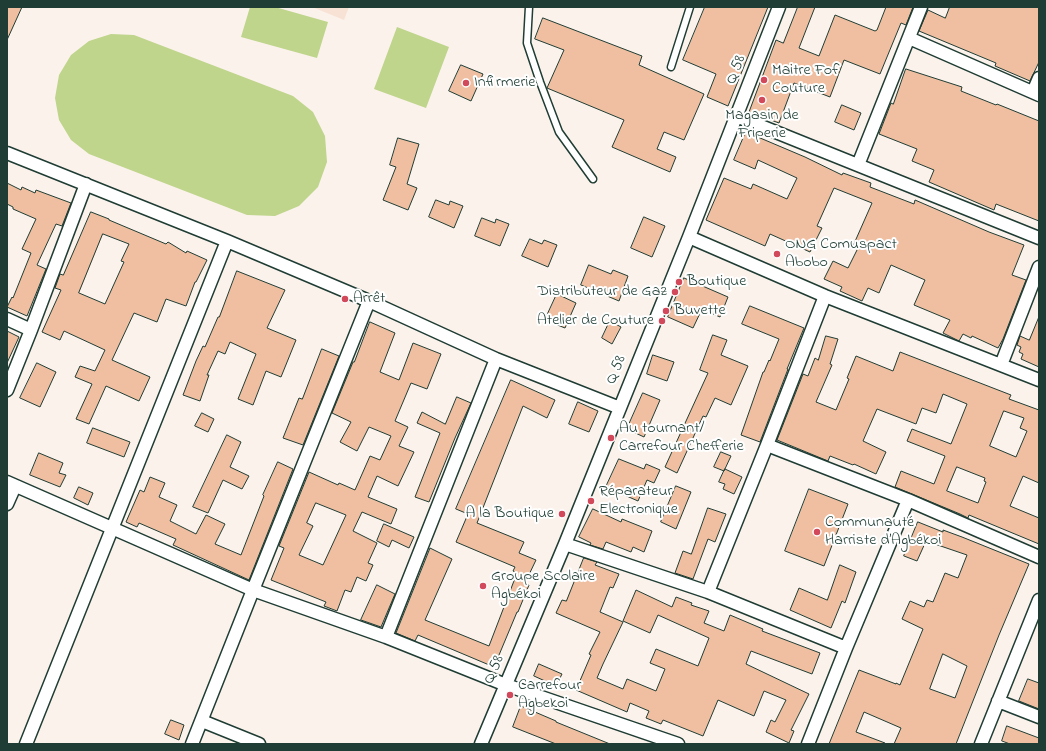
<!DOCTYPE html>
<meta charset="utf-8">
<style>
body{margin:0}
#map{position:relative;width:1046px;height:751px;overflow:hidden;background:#fcf2ec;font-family:"Indie Flower",sans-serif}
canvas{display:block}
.frame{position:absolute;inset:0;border:8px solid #1f3d34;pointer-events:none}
</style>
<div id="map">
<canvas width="1046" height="751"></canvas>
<div class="frame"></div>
</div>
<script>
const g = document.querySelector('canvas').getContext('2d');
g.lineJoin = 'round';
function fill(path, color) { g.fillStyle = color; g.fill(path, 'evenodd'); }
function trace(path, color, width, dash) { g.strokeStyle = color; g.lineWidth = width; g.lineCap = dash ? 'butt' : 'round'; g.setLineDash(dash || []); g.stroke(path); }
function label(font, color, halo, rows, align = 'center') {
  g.font = font + ' "Indie Flower",sans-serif'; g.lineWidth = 4; g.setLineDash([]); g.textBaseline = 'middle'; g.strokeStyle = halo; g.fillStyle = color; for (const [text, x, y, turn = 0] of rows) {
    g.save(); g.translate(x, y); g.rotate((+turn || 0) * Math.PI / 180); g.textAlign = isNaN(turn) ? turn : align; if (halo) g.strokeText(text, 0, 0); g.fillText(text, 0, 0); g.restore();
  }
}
fill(new Path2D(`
 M312,7h37l-5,13z`), '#f8e2d5');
fill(new Path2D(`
 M250,7h25l53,15 -11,36 -76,-21z
 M397,27l52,20 -23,61 -52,-19z
 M111,34l23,1 159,61 20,16 12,24 2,26 -9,25 -19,19 -24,10 -28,-1 -158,-61 -18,-14 -12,-20 -4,-22 4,-23 12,-20 18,-14z`), '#bed58b');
const building = new Path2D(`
 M7,7h15l-15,33z
 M705,7h63l-40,99 -21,-9 9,-23 -33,-14z
 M798,7h17l-16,41 20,8 16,-41 40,16 2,-1 9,-23h27l-7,18 -5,-2 -21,51 -36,-14 -14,37 -36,-14 -15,40 -30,-11 27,-72 7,3z
 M950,7h89v55l-9,19 -35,-15 1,-3 -77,-32 9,-21 17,8z
 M543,18l99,38 -3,9 65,29 -20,46 -20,-8 -7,17 19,8 -6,15 -58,-25 12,-27 -77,-32 17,-38 -29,-11z
 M461,65l22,9 -12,27 -22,-10z
 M906,69l56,18 -1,4 35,14 1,-1 42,17v100l-43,-17 -2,6 -65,-28 5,-12 -22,-9 5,-12 -38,-15 12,-31 2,1z
 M842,105l19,8 -7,17 -19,-8z
 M746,132l59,25 37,18 1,-2 28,10 -1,4 44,17 1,-4 74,32 35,13 -12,30 14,5 -23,59 -5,9 -26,-12 -1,2 -8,-4 -4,7 -16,-8 7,-13 -36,-15 11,-25 -34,-15 -12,28 -11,-5 -6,13 -22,-10 2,-4 -18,-8 9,-18 15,7 10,-20 -5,-2 19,-43 -38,-15 -17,38 5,2 -12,24 -40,-18 -5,12 -59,-26 18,-42 27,11 2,-5 34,15 10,-21 -39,-18 -3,9 -21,-9z
 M398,138l21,6 -12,40 10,4 -9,22 -25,-10 13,-33 -6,-2z
 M7,183l14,7 1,-3 13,6 1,-3 35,13 -9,23 -6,-2 -19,41 9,4 -19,47 -20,-9 5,-10 1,1 18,-45 -9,-4 14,-30 -23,-10v-2l-6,-3z
 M436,200l13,5 1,-4 13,5 -9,22 -25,-11z
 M91,212l18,7v1l57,24 2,-2 18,11 1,-2 20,9 -11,22h-1l-9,24 -20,-7 -9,23 -23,-9 -22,47 38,17 -11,24 -33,-15 -17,38 -13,-5 16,-35 -17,-7 5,-11 15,5 10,-21 -41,-19 -4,9 -18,-8 19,-42 -6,-2 5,-14 3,1zM103,234l26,10 -8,17 3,1 -19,42 -26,-11z
 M644,217l21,9 -13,31 -21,-9z
 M482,218l13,5 1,-4 13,5 -9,22 -25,-10z
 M530,239l12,5 2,-4 13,5 -9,22 -26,-11z
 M589,265l22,9 2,-4 15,6 -9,25 -38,-16z
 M237,271l48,19 -18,38 29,12 -15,37 -15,-6 -13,34 -15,-6 18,-45 -26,-12 -5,12 -7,-3 -11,24h2l-9,26 -17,-6 13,-34 7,-15 2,1 13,-30h1z
 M684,278l44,19 -8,20 -18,-8 -9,19 -25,-11z
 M557,294l19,9 -11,25 -20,-8z
 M750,306l54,22 -17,41h1l-28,73 -19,-7 22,-63h1l5,-12 1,1 9,-22 -37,-15z
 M1039,317v50l-18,-8 2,-5 -4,-2 2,-5 -4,-2 3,-9 9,4z
 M610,321l11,6 -9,17 -10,-6z
 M370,322l25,11 -15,39 19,8 14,-37 28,11 -14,35 -16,-6 -16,38 13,6 -9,19 15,6 -16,34 -21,-10 -9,21 29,12 -6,15 -29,-12 -9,19 24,12 -9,20 5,2 -7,16 -9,-4 -6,15 -6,-2 -8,21 -13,-5 2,-4 -55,-22 13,-32 -5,-2 30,-74 29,13 1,-2 16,7 15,-34 10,4 11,-24 -22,-9 -12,24 -17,-9 11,-20 -19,-9 21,-51h1zM316,503l30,12 -23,50 -24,-10 14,-29 -6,-3z
 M7,331l12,6 -12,26z
 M713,335l14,5 -6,15 27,11 -17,39 -16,-7 -9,19 -3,-1 -26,57 -12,-6 43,-94 -8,-3z
 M826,336l12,3 -8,25 2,1 -16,37 20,8 13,-31 -2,-1 9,-22 37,15 7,-19 111,43 -2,4 30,11v73l-16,-7 -13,30 29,12v26l-70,-29 -1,3 -8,-4 -65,-27 6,-16 33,13 11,-28 -38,-15 5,-12 39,15 16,-40 -24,-10 -7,19 -14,-5 -6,16 -39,-15 -14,32 23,11 -10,22 -22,-10 -1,1 -23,-9 -2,5 -51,-21 26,-66 5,2 7,-18 3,2zM1004,411l20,7 -4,10 7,3 -11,26 -26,-11zM957,467l28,11 -1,3 2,1 -8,21 -31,-12z
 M322,349l17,7 -36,89 -20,-7 16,-40 3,1z
 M653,355l21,7 -7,19 -20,-7z
 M37,363l19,9 -16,35 -20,-9z
 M511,380l44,20 -8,18 -24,-12 -46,117 47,19 -5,11 17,7 -11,23 4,2 -11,27h-1l-23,55 -76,-32 -3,6 -19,-8 34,-85 22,11 -27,61 64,26 28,-73 -4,-2 2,-4 -59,-25 12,-28 -12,-5z
 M643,393l17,7 -16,37 -17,-8z
 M457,397l14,6 -16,35 -26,64 -14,-5 25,-64 -23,-10 5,-11 23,12z
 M578,402l20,9 -9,21 -20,-8z
 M202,413l12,6 -6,13 -13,-6z
 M93,428l37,14 -6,15 -37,-14z
 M227,435l14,7 -11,25 19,9 -7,13 -19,-9 -15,33 -15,-6z
 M721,452l10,4 -7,15 -10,-4z
 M39,453l24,10 -4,10 7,2 -6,12 -30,-12z
 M619,459l25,10 2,-5 14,6 -6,13 -7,-3 -9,21 -32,-14z
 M278,462l15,7 -44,111 -76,-35 3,-6 -37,-16 -2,4 -11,-5 14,-32 4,2 6,-15 15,6 -6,14 18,8 -7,16 26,13 10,-19 19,9 -10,20 26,11 23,-59 -1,-1z
 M725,469l17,8 -8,17 -11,-5 2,-5 -6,-2z
 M676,486l15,6 -15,37 -15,-7z
 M79,487l14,6 -5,12 -14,-7z
 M809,489l39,15 -24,62 -39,-15z
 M708,508l18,6 -11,28 -7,-3 -15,40 -18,-6 8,-22 8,3z
 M593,509l28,13 1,-3 30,12 -8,21 -11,-5 -2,5 -25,-10 -3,7 -13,-4 1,-2 -12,-6z
 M918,522l25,10v-2l19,7 67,27 -30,71 -43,109h-62l7,-16 -37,-16 -8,20 29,11v1h-56l30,-74 37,14v-1l4,2 23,-56 -21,-10 8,-18 14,6 3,-7 6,2 12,-29 13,5 9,-23 -41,-14 -9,20 -13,-5zM943,654l24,12 -12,32 -25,-9z
 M384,524l30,13 -5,11 -17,-8 -3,7 -12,-6z
 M584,558l13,4 -2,3 24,9 -6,14 -3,-1 -10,25 23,10 -20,42 -6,14 26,11 4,-10 29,12 9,-22 -15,-6 6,-14 42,17 11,-28 -51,-23 -8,18 -27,-12 13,-31 36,17 4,-10 16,6 -1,2 18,6 -5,12 20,8 6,-16 33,14 -1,2 58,22 -8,21 -61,-23 -5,13 63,30 -18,36 3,1 -5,12 -23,-11 5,-12 4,2 11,-22 -22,-9 -10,25 -36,-16 -15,36 -40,-16 -2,4 -15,-6 3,-7 -19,-8 -3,9 -51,-22 15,-35 -2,-1 11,-22 -44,-19 6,-13 4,1z
 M840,565l16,7 -11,31 -3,-2 -11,27 -41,-18 9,-22 28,12z
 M377,585l18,9 -14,33 -20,-7z
 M539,664l23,10 -6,12 -22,-10z
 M1028,679l11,4v26l-20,-8z
 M521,706l35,15v1l54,22h-54l-43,-17z
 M171,720l13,5 -5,15 -14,-6z
 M1007,726l32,12v6h-29l-8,-3z`);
fill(building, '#f0bea0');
trace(building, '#1f3d34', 1);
const lane = new Path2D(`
 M529,7l-2,36 13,39 19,50 34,47
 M671,67l19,-60`);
const street = new Path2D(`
 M909,38l130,57
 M1033,92l6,-14
 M736,116l303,122
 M7,153l220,88 142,60 127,58 124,49
 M858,165l63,-158
 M689,237l136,59 214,84
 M7,319l24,11
 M1001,365l38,-98
 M7,390l24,-60 55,-146
 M767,445l141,55 131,57
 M7,482l246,108 133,47 120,48 172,59
 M7,504l8,-18
 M565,544l143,48 138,56
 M708,592l59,-147 58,-149
 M386,637l110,-278
 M998,701l41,16
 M202,721l57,23
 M26,744l201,-503
 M192,744l61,-154 116,-289
 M481,744l84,-200 124,-307 90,-230
 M808,744l38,-96 62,-148
 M981,744l58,-144`);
trace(lane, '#1f3d34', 9);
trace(street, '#1f3d34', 15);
trace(lane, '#fff', 6);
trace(street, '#fff', 12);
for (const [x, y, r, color] of [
 [764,80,4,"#d1495b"],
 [466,83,4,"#d1495b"],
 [762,100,4,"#d1495b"],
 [777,254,4,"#d1495b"],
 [679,282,4,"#d1495b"],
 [675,292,4,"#d1495b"],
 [345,299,4,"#d1495b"],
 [666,311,4,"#d1495b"],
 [662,321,4,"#d1495b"],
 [611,438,4,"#d1495b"],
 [591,501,4,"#d1495b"],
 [562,514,4,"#d1495b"],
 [817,532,4,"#d1495b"],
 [483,586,4,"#d1495b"],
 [510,695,4,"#d1495b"]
]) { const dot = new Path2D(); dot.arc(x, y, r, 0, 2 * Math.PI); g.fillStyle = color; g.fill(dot); trace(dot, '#fff', 1.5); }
label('16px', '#1f3d34', '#fff', [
 ["Q 58",737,70,-69],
 ["Q 58",617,370,-68],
 ["Q 58",495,670,-67]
]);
label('16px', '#1f3d34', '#fff', [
 ["Maitre Fof",772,71],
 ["Couture",772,89],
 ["Infirmerie",474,83],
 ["Magasin de",762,116,"center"],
 ["Friperie",762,134,"center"],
 ["ONG Comuspact",785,245],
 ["Abobo",785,263],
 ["Boutique",687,282],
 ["Distributeur de Gaz",667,292,"right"],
 ["Arrêt",353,299],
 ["Buvette",674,311],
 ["Atelier de Couture",654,321,"right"],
 ["Au tournant/",619,429],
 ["Carrefour Chefferie",619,447],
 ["Réparateur",599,492],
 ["Electronique",599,510],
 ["A la Boutique",554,514,"right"],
 ["Communauté",825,523],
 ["Harriste d’Agbékoi",825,541],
 ["Groupe Scolaire",491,577],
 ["Agbékoi",491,595],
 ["Carrefour",518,686],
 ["Agbekoi",518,704]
], 'left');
</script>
